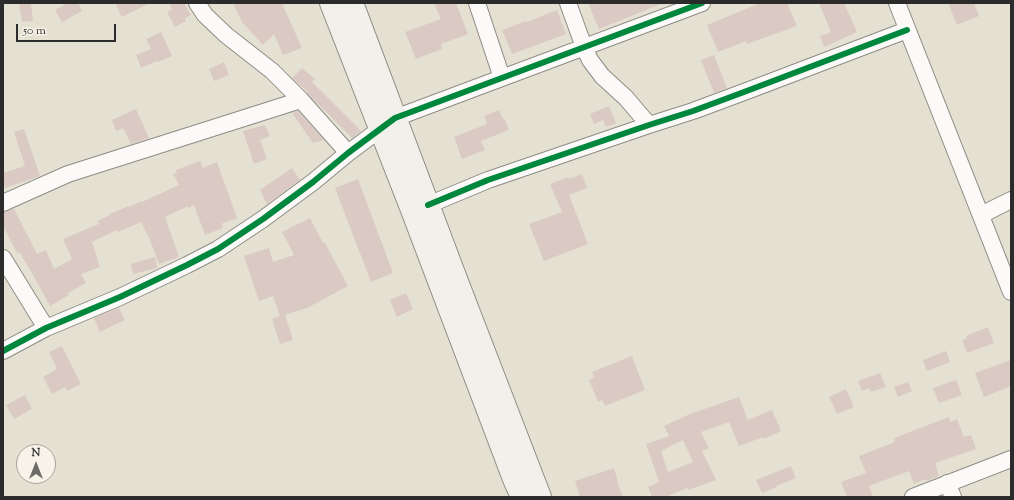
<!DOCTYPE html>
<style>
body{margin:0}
#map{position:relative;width:1014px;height:500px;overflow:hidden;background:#e4e1d2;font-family:"Sorts Mill Goudy",serif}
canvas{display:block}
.frame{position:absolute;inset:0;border:4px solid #2b2b2b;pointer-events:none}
.north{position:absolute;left:16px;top:444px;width:40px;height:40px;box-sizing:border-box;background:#f7f3e8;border:1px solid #a5a39c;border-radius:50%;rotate:0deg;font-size:11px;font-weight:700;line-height:16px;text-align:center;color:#2b2b2b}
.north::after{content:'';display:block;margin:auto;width:14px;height:18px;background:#6c6b65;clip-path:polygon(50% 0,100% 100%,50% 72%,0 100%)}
.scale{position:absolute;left:16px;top:24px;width:100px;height:18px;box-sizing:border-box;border:2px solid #2b2b2b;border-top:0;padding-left:5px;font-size:12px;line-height:14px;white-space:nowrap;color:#2b2b2b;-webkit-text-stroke:3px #f7f3e8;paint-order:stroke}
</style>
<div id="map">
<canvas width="1014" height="500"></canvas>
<div class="frame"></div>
<div class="north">N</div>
<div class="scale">50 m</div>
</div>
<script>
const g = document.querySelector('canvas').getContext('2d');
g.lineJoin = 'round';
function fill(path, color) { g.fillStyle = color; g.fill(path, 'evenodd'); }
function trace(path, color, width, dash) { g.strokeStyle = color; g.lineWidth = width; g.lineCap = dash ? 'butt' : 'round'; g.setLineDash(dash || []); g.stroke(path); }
fill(new Path2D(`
 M19,3h12l2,18 -11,1z
 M68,3h10l4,8 -20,11 -7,-12z
 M115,3h35l-28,14z
 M169,3h15l7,12 -6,3 1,3 -11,6 -8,-15 5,-3z
 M233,3h49l20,45 -19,7 -9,-21 -11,11 -21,-23z
 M434,3h22l12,31 -27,10 1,5 -26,10 -11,-27 36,-13z
 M588,3h73v1l-62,25z
 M760,3h27l10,23 -50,18 -1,-3 -28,11 -11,-27z
 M819,3h25l13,29 -33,15 -4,-11 11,-4z
 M948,3h26l5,13 -22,9z
 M557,10l9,24 -54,20 -10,-24 24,-9 1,1z
 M161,32l11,24 -14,6 -1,-1 -16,7 -5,-13 15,-6 -5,-10z
 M714,55l13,33 -13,5 -13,-33z
 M224,62l5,13 -15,6 -5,-12z
 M302,68l13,11 -3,3 49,49 -9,7 -45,-45 1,-1 -16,-14z
 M609,106l7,17 -10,4 -3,-7 -9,4 -4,-10z
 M136,109l13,29 -18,6 -8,-16 -7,3 -4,-11z
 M499,110l4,9 1,-1 5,12 -28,11 4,9 -23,9 -8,-22 33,-13 -3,-8z
 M298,111l26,29 -11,3 -21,-30z
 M265,125l5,11 -10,4 7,19 -13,5 -11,-33z
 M24,129l16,47 -35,12 -2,-7v-8l22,-7 -11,-34z
 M200,161l3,7 14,-6 20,56 -16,6 2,4 -18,7 -11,-30 -6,3v-2l-23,11 14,40 -20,7 -9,-24 -9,-18 -23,10 -1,-2 -25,12 8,25 -19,7 5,9 -18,10 1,2 -19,11 -13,-24 -17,-29h-3l-14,-27v-14l11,-3 23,45 9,-4 8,19 18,-10 -9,-20 36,-15 -2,-3 13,-6v-1l18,-8 1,1 13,-6v1l37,-17 -6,-11 4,-1 -1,-3z
 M292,168l8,12 -33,24 -7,-14z
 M582,174l5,14 -18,7 19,49 -44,17 -15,-37 33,-12 -12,-28 18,-7 1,2z
 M358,179l35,94 -22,9 -36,-94z
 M310,218l13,25h2l23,43 -41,22 -22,7 8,25 -13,4 -8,-25 8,-3 -7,-20 -14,5 -15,-45 25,-8 4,14 21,-7 -12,-23z
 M155,257l2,11 -24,6 -2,-10z
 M406,293l7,16 -16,8 -7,-17z
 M119,308l6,12 -25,12 -6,-14z
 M988,327l6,16 -27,10 -5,-13 5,-2 -1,-2z
 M62,346l19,38 -14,7 -2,-4 -13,7 -9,-17 14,-8 -8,-17z
 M946,351l4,11 -23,9 -4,-11z
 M632,356l13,34 -40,16 -3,-6 -4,2 -9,-22 5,-2 -2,-6z
 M1011,360v26l-27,11 -9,-24z
 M880,373l6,14 -15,5 -2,-4 -7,3 -4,-10z
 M956,380l6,15 -23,8 -6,-15z
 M908,382l4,9 -14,6 -4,-10z
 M846,389l8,18 -17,7 -8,-17z
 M25,395l7,14 -18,10 -8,-14z
 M739,397l9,23 24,-10 9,21 -17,8 -1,-2 -24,9 -10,-24 -28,10 8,16 -7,3 14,29 -28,10 -1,-2 -21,9h-14l-4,-10 11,-5 -13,-38 23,-8 -5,-10 26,-12zM683,440l10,22 -25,10 -7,-21z
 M949,417l2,5 6,-3 7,18 7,-2 5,14 -41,14 4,13 -13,5 -1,-2 -11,5 -5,-13 -40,15 4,11h-26l-6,-15 25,-9 -7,-17 36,-14 -1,-4z
 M791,466l5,12 -20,8 1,1 -15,6 -6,-13z
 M614,468l4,14h-1l6,15h-43l-5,-16z`), '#dbcac3');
const minor = new Path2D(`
 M197,3l8,12 21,20 46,36 29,29 47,53
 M477,3l25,75
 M568,3l16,44 6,13 12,16 24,22 23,27
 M897,3l114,289
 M3,203l65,-29 233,-74
 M428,205l60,-25 161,-55 44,-14 59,-22 155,-59
 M981,215l30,-15
 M3,258l43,70
 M3,351l43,-23 74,-31 67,-32 31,-16 45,-30 50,-37 35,-29 47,-35 307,-115
 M947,483l6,14
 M913,497l98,-38`);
const secondary = new Path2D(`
 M331,3l81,207 102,269 8,18
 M352,3l104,276 84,218`);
trace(minor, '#8d8c84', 18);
trace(secondary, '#8d8c84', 24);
trace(minor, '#fbfaf8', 16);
trace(secondary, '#f2f0ea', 22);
trace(new Path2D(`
 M428,205l60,-25 161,-55 44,-14 59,-22 155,-59
 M3,351l43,-23 74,-31 67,-32 31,-16 45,-30 50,-37 35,-29 47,-35 307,-115`), '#00873e', 6);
</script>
